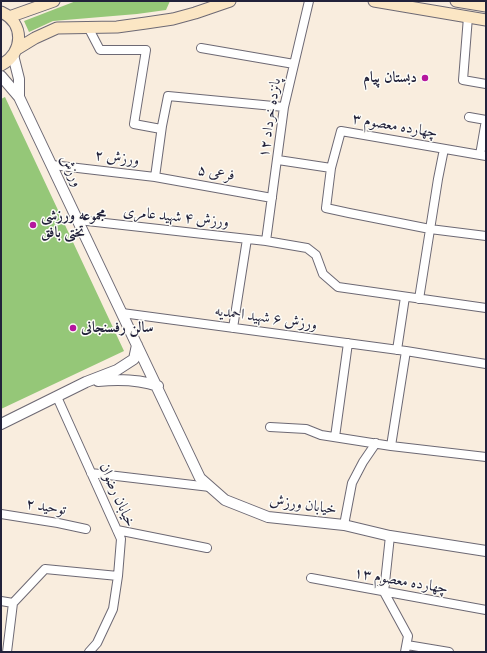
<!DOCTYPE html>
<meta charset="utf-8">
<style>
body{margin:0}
#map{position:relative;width:487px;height:653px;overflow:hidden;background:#f9edde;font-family:"EB Garamond",serif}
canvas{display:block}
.frame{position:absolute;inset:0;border:2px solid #22223b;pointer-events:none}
</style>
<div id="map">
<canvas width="487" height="653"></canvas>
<div class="frame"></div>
</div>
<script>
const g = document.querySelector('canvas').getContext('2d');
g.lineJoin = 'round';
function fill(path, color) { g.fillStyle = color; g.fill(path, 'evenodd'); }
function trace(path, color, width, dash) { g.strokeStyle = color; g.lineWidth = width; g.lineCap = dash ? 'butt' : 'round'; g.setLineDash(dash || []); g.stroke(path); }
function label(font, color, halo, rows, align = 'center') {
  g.font = font + ' "EB Garamond",Amiri,serif'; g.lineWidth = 3; g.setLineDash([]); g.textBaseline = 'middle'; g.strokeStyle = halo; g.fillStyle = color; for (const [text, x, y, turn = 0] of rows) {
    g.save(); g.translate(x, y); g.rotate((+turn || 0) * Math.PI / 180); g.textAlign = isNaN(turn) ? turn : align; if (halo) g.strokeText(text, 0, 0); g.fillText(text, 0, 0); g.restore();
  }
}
fill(new Path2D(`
 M76,1h94l-4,9 -29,4 -84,7 -24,11 -5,-11z
 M5,97l119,254 -123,58v-310z`), '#95c778');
const minor = new Path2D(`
 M468,17l-5,63 23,4
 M88,27l12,23h46l-12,74 27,5
 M201,48l93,16
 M469,117l17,3 -6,35
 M278,160l53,8 10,-37 145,25
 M52,165l103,12 117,21
 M331,168l-5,40 23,5 81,16 56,7
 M155,177l7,-51 6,-30 116,11
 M78,220l188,21 41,7 9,7 7,19 15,13 148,21
 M266,241l18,-134 25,-106
 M419,299l19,-120 6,-30
 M122,313l284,38 80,13
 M233,328l14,-89
 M397,350l8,-53
 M57,397l64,142 -3,37 -5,33 -16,34 -8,9
 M270,427l36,2 15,6 70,11 95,11
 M335,437l13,-94
 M391,446l15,-95
 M91,473l119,14
 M1,514l57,9 28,6
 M344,525l8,-42 11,-21 13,-19
 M117,530l90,18
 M390,536l-6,56 24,44 -3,16
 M311,578l175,32
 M1,601l12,2 32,-34 73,7
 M407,645l42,7
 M7,652l6,-49`);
const tertiary = new Path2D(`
 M13,55l6,24v18
 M1,76l18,21 181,381 25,22 43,17 76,8 46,11 96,15
 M98,381c21,-2 40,-2 60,5
 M1,424l85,-42 31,-12 17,-11 3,-14`);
const secondary = new Path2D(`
 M374,1l112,19
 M456,1l30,5
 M1,12c24,11 23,41 0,53
 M9,17l45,-16
 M17,49l18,-11 22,-10 60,-1 29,-4 27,-4 22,-6 35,-12`);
trace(minor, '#6d6974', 10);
trace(tertiary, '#6d6974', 12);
trace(secondary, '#6d6974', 13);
trace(minor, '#fff', 8);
trace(tertiary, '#fff', 10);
trace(secondary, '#fbe6c4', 11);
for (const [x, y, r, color] of [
 [425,78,4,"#b5179e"],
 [33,225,4,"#b5179e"],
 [73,328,4,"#b5179e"]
]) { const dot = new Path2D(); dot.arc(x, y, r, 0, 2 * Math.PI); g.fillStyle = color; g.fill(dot); trace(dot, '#fdfcf7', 1.5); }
label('bold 15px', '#22223b', '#fdfcf7', [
 ["دبستان پیام",417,78,"right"],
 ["مجموعه ورزشی",41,216],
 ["تختی بافق",41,233],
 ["سالن رفسنجانی",81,328]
], 'left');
label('15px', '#22223b', '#fdfcf7', [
 ["پانزده خرداد ۱۲",270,118,-81],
 ["چهارده معصوم ۳",395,126,10],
 ["ورزش ۲",117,158,7],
 ["ورزش",71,171,65],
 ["فرعی ۵",216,173,9],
 ["ورزش ۴ شهید عامری",176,217,6],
 ["ورزش ۶ شهید احمدیه",266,318,8],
 ["خیابان رضوان",117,495,66],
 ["خیابان ورزش",303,505,8],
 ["توحید ۲",46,507,9],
 ["چهارده معصوم ۱۳",401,581,10]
]);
</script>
